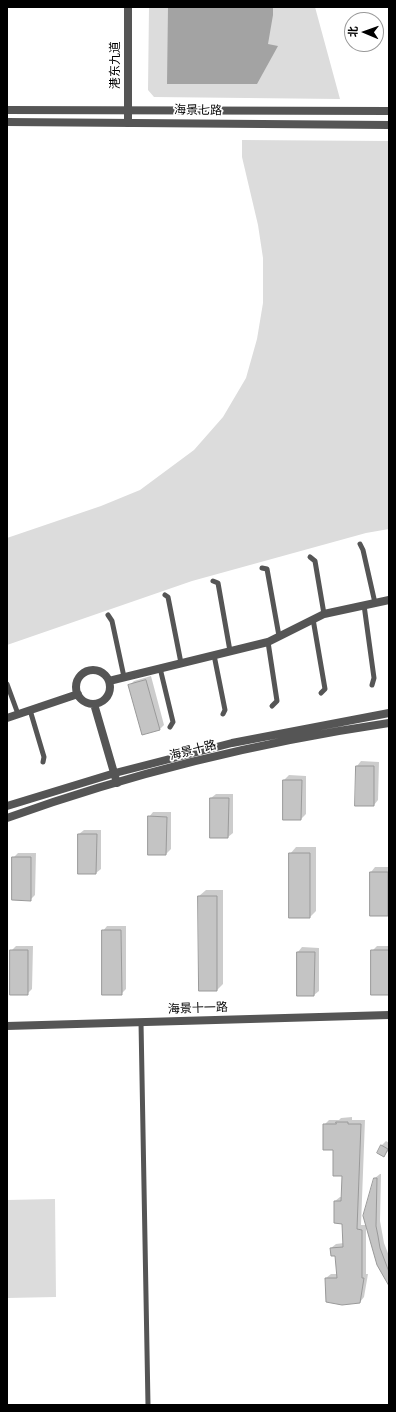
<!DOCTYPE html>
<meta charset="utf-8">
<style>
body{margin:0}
#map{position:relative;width:396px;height:1412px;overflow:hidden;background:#fff;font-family:"Titillium Web","Noto Sans SC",sans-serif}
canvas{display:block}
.frame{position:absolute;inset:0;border:8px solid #000;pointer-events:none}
.north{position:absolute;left:344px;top:12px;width:40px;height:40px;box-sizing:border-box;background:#fff;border:1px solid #999;border-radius:50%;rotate:272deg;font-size:11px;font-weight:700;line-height:16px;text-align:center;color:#000}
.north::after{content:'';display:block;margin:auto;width:14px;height:18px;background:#000;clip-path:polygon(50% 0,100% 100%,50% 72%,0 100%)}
</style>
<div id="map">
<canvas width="396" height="1412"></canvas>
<div class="frame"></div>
<div class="north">北</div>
</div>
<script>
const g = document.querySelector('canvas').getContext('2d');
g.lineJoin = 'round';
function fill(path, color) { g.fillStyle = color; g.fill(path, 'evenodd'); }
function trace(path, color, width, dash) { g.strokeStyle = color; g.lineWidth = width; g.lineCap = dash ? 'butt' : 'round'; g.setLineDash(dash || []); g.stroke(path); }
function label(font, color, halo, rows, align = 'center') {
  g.font = font + ' "Titillium Web","Noto Sans SC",sans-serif'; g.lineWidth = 3.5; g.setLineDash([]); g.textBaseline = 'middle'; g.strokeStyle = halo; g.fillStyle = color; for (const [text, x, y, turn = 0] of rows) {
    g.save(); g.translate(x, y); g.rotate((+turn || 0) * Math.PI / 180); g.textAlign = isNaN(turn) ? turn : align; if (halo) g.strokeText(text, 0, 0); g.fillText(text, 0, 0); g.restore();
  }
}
fill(new Path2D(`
 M149,7h166l25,92 -186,-2 -6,-7z
 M242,140l147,1v388l-23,4 -174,48 -185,64v-107l94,-32 39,-16 54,-40 29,-33 23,-39 11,-39 6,-36v-45l-5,-33 -16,-68z
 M55,1199l1,98 -49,1v-98z`), '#dcdcdc');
fill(new Path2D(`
 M168,7h105v8l-5,29 10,2 -21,38h-90z`), '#a3a3a3');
fill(new Path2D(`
 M151,676l13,49 -4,4 -30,-44 4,-4z
 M361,761l18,1 -1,38 -4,5 -17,-39z
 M289,775l17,1v38l-5,5 -17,-39z
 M216,794h17v39l-5,4 -17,-39z
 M153,812h18v37l-5,5 -17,-37z
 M84,830h17v39l-5,4 -17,-39z
 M296,847h20v64l-6,6 -20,-63z
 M18,853h18l-1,42 -5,5 -17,-42z
 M375,867h14v47l-2,1 -16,-43z
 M206,890h17v94l-6,6h-17l-1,-94z
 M107,926h19v63l-5,5 -18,-63z
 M16,946h17l-1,43 -5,5 -16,-43z
 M377,946h12v48l-17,-43z
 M302,947l17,1v43l-5,4h-16v-43z
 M352,1117v3h13l-4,105h5v49h2l-4,23 -4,5 -34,-24 5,-4h7l-2,-19 -5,-7 5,-4 8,-1 -1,-20 -8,-22 5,-4h2l1,-22 -19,-50 5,-5h10l2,-2z
 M386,1141l3,2v7l-5,6 -6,-3 4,-8z
 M380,1174h1l-1,47 4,22 5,13v28l-25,-68 11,-38z`), '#0003');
const building = new Path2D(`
 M146,680l14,50 -18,5 -14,-50z
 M356,766h18v40h-19z
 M283,780h19l-1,40h-18z
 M210,798h19l-1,40h-18z
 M148,816l19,1 -1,38h-18z
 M78,834h19l-1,40h-18z
 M289,853h21v65h-21z
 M12,857h19v44l-19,-1z
 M370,872h18v44h-18z
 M198,896h19v95h-18z
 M102,930h19l1,65h-20z
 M10,950h18v45h-18z
 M371,950h18v45h-18z
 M297,952h18l-1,44h-17z
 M336,1122h12v2h13l-4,105 5,1v48h2l-4,25 -18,2 -16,-3 -1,-24h12l-2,-22h-4l-1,-8 13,-1 -1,-23 -8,-1v-22h7l1,-25h-9v-26h-10v-26h13z
 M381,1145l7,4 -4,8 -7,-4z
 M374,1178h3l-1,48 2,10 2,12 9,24v14l-12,-21 -14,-49z`);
fill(building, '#c4c4c4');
trace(building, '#999', 1);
trace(new Path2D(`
 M360,544l3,6 12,53
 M310,557l5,4 9,53
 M262,568l5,1 12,67
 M213,581l5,2 12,68
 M165,595l3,2 13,66
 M364,605l10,73 -2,7
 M108,615l4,6 12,56
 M313,619l12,70 -4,4
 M268,642l9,59 -5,5
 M214,655l11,55 -2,4
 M160,668l13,54 -3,5
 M7,684l11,30
 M30,710l14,47 -1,5
 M141,1022l7,383`), '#555', 5);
trace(new Path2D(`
 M128,7v116
 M76 687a17 17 0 1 1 34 0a17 17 0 1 1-34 0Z
 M109,681l159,-39 56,-28 65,-14
 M94,704l23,79
 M7,718l71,-24
 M7,1026l382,-11`), '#555', 8);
trace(new Path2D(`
 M7,110l382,1
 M7,122l382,3
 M7,806l108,-33 117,-30 157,-30
 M7,818c122,-44 253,-76 382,-95`), '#555', 8);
label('12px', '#000', '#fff', [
 ["港东九道",116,65,-90],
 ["海景七路",198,111,1],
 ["海景十路",193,751,-14],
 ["海景十一路",198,1009,-2]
]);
</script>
